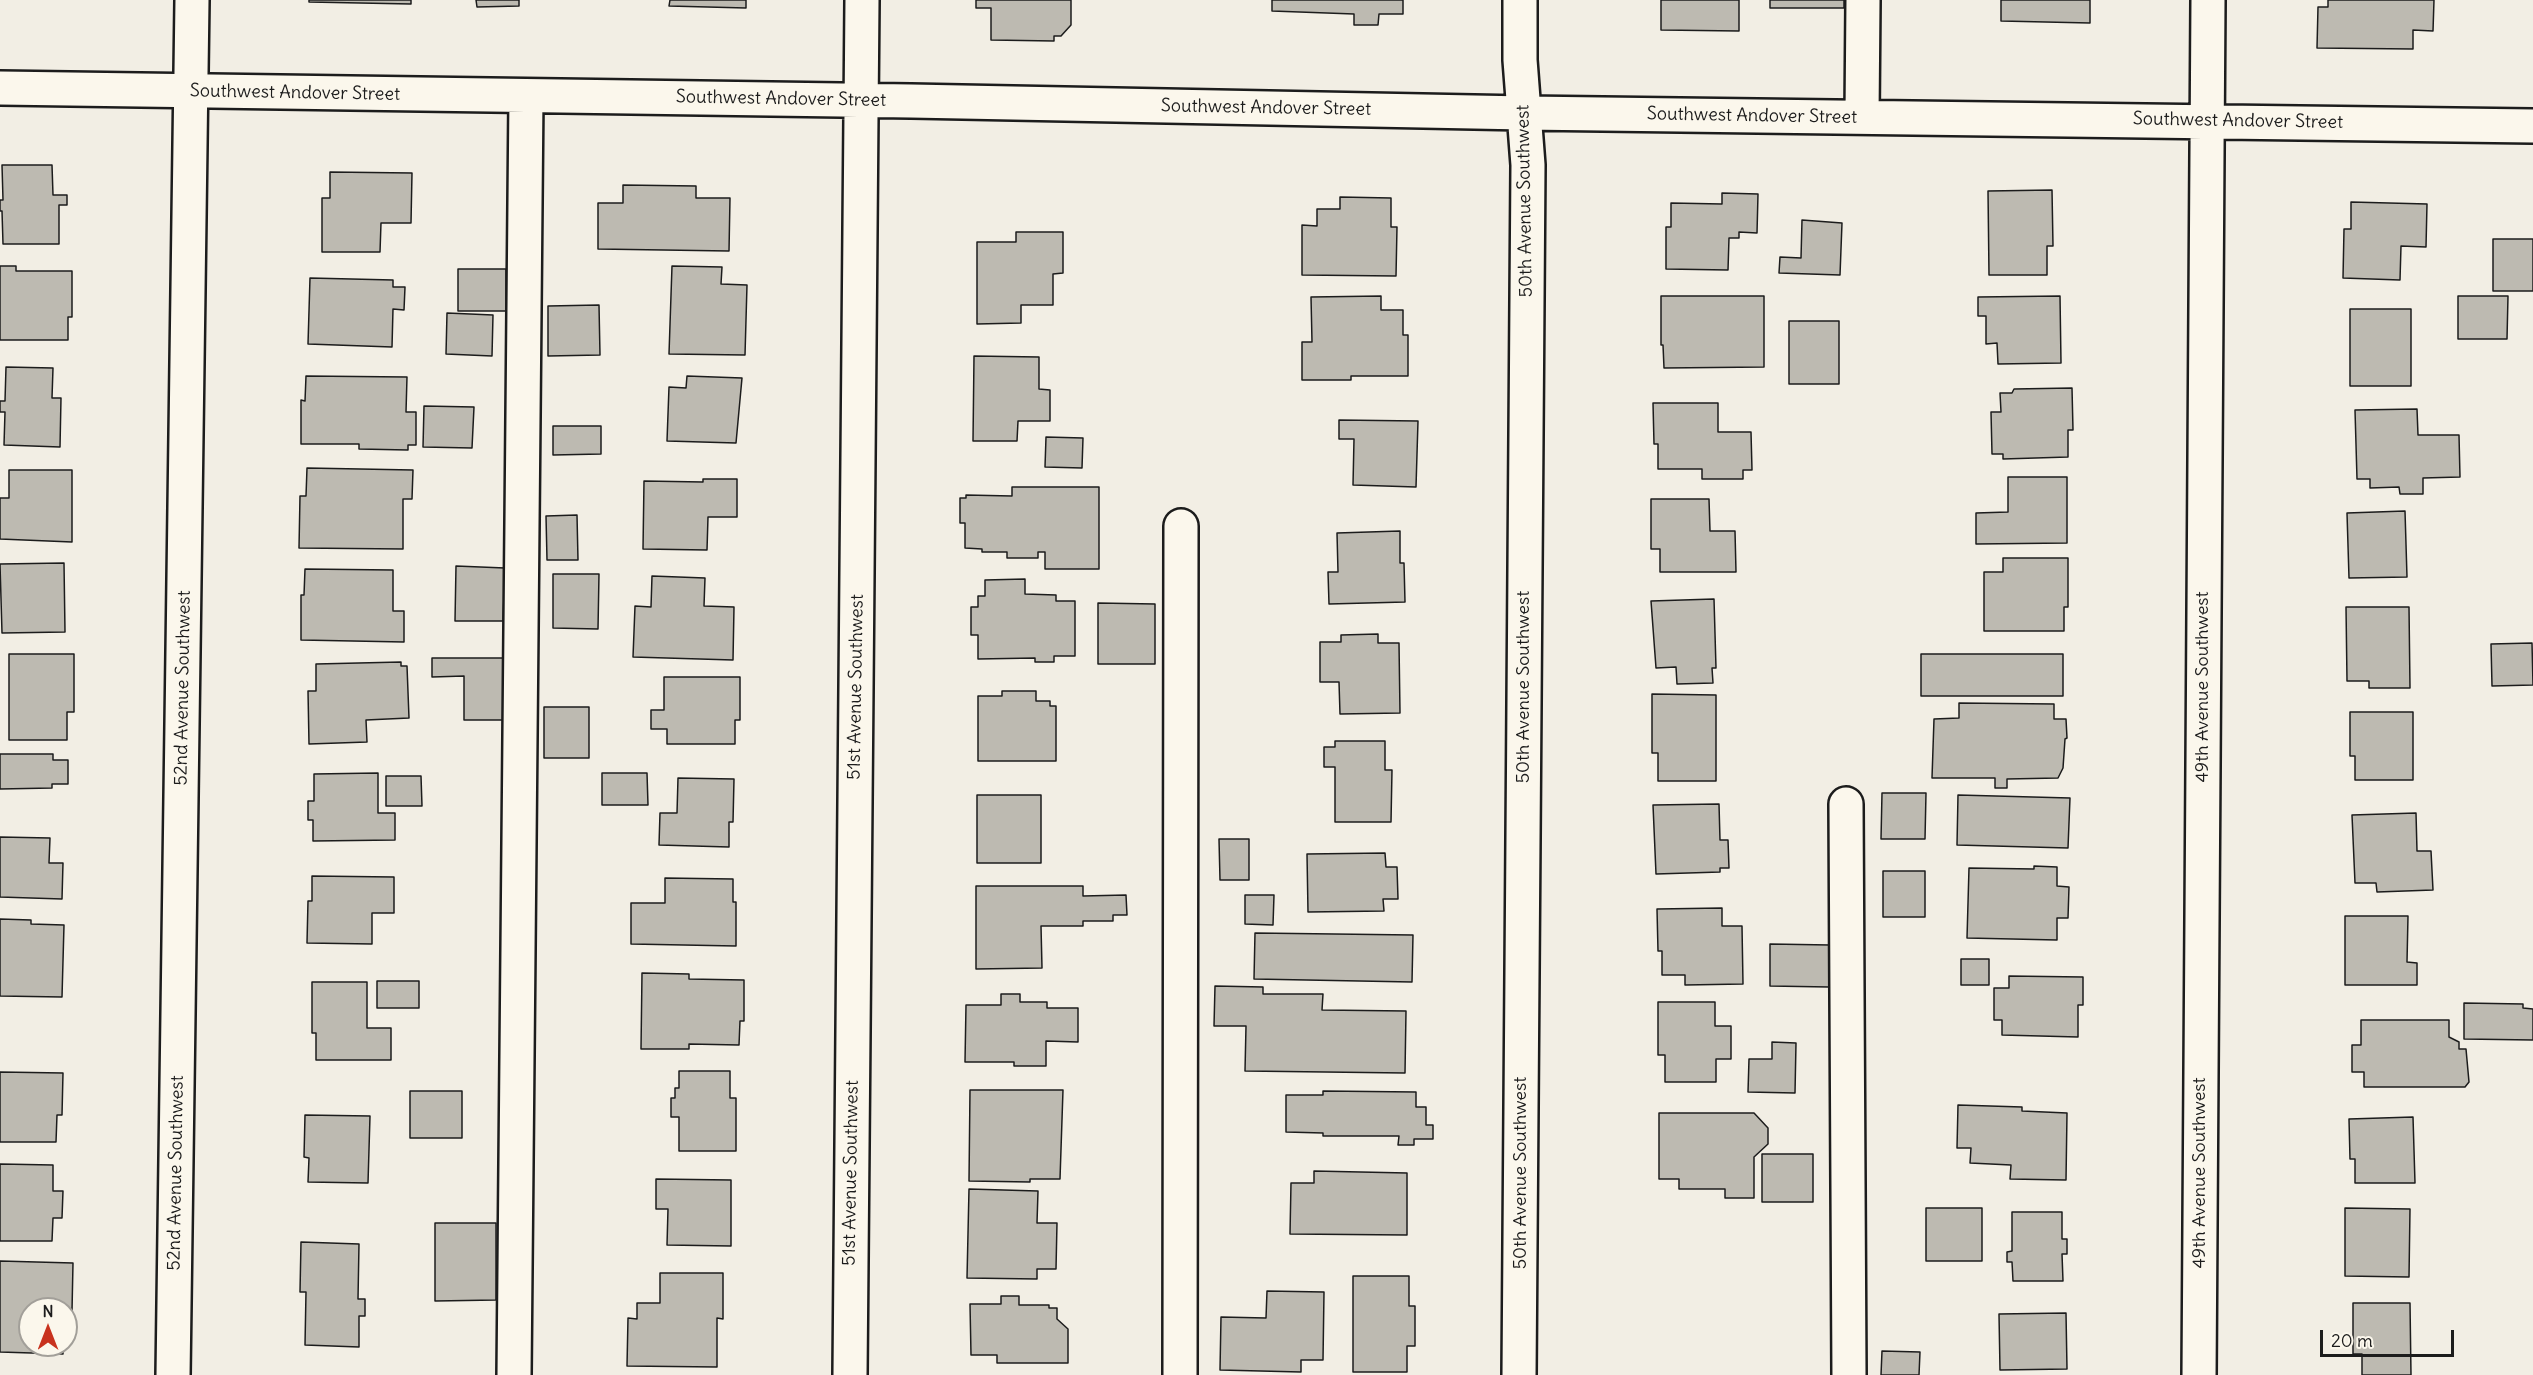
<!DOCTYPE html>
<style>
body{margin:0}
#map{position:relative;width:2533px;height:1375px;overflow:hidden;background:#f2eee4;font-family:Delius,sans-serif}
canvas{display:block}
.north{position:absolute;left:18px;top:1297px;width:60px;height:60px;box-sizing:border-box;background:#fbf7ec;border:2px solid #a29f99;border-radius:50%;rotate:0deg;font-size:16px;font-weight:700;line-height:24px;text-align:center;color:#1c1c1c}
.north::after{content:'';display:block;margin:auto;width:21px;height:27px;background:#c8321e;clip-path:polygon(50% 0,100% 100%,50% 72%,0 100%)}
.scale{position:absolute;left:2320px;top:1330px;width:134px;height:27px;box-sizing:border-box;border:3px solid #1c1c1c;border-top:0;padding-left:8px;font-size:18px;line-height:21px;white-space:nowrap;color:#1c1c1c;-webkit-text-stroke:4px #fbf7ec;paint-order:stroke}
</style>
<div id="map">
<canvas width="2533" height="1375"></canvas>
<div class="north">N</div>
<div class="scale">20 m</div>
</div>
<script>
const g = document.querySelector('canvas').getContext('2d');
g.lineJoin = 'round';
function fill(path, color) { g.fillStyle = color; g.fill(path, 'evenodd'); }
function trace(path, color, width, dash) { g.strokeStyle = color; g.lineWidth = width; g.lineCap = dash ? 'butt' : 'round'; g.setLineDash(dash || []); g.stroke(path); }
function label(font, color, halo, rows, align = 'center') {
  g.font = font + ' Delius,sans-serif'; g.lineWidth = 4.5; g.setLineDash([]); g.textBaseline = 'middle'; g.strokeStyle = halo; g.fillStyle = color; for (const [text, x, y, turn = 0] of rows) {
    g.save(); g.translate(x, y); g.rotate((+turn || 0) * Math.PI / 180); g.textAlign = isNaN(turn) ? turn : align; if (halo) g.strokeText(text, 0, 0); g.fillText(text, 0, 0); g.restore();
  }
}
const building = new Path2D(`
 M309,0h102v4l-102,-2z
 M476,0h43v6l-42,1z
 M670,0h76v8l-77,-2z
 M976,0h95v25l-10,11h-7v5l-63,-1v-32h-15z
 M1272,0h131v14h-24l-1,11h-24v-11l-82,-3z
 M1661,0h78v31l-78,-1z
 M1770,0h74v8h-74z
 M2001,0h89v23l-89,-2z
 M2328,0h106l-1,31 -20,-1v19l-96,-1 1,-41h10z
 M2,165h50l1,30h14v10h-8v39h-56l-1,-33h-2v-11h3z
 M330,172l82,1 -1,50h-30l-1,29h-58v-54h8z
 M623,185l73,1v12h34l-1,53 -131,-2v-46h25z
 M2052,190l1,56h-6v29h-58l-1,-84z
 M1722,193l36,1 -1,39 -18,-1v6h-10l-1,32 -62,-1v-42h5v-24l51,1z
 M1340,197l51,1v29h6l-1,49 -94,-1v-50l15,1v-17h23z
 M2351,202l76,2 -1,43 -25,-1 -1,34 -57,-2 1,-49h7z
 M1802,220l40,3 -2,52 -61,-2 1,-16 21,1z
 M1016,232h47v41l-10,1v31h-32v18l-44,1v-82h39z
 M2493,239h40v52h-40z
 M0,266h16v5h56v46h-4v23h-68z
 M672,266l50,1 -1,17 26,1 -2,70 -76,-1z
 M458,269h48v42h-48z
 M310,278l83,2v7h12l-1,23 -11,-1 -1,38 -84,-3z
 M1381,296v14h22v25h5v41h-57v4h-49v-38h10l-1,-45z
 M1661,296h103v71l-100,1 -1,-23h-2z
 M2060,296l1,67 -63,1 -1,-21 -11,1v-28h-8v-19z
 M2458,296h50l-1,43h-49z
 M599,305l1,50 -52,1v-50z
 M2350,309h61v77h-61z
 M447,313l46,2 -1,41 -46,-2z
 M1789,321h50v63h-50z
 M974,356l65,1v32l11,1v31h-32l-1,20h-44z
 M6,367l47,1 -1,30h9l-1,49 -56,-2 1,-33h-5v-11h5z
 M306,376l101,1 -1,35h10v33h-8v5l-49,-1v-5h-58v-44l4,1z
 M687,376l55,2 -6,65 -69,-2 2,-54 17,1z
 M2072,388l1,42h-5v27l-65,2v-5h-11l-1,-42h10l-1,-19h12l2,-4z
 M1653,403h65v29h33l1,38h-9v9h-41v-10h-44v-25h-4z
 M424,406l50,1 -2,41 -49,-1z
 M2417,409l1,26h41l1,42 -37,1v16h-23l-1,-7 -29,1v-9h-13l-2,-69z
 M1339,420l79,1 -2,66 -63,-2 1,-46h-15z
 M553,426h48v28l-48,1z
 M1046,437l37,1 -1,30 -37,-1z
 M307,468l106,2 -1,29h-9v50l-104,-1 1,-52h6z
 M9,470h63v72l-72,-3v-41h9z
 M2008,477h59v66l-91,1v-31l32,-1z
 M703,479h34v38h-29l-1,33 -64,-1 1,-68 59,1z
 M1012,487h87v82h-54v-17h-7v6h-31v-6h-25v-3l-17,-1v-25h-5v-25h6v-3l46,1z
 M1651,499h58l1,32h25l1,41h-76v-23h-9z
 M2405,511l2,66 -58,1 -2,-65z
 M577,515l1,45h-31l-1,-44z
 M1400,531v32h4l1,39 -76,2 -1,-32h10l-1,-39z
 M2003,558h65v49h-4v24h-80v-59h19z
 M64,563l1,69 -63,1 -2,-69z
 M456,566l49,2 -2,53h-48z
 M305,569l88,1v41h11v31l-103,-2v-45h3z
 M553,574h46l-1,55 -45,-1z
 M652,576l53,2 -1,28 30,1 -1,53 -100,-3 2,-51 16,1z
 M1025,579v15l31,1v6h19v55h-21v6h-19v-4l-57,1v-24h-7v-28h7v-11h7v-16z
 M1714,599l2,69h-4l1,15 -36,1 -1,-17 -20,1 -5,-67z
 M1098,603l57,1v60h-57z
 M2346,607h63l1,81h-41v-7h-22z
 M1378,634v9h21l1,70 -60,1 -1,-32h-19v-40h21v-7z
 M2532,643l1,42 -41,1 -1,-42z
 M9,654h65v58h-7v28h-58z
 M1921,654h142v42h-142z
 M432,658h76v62h-44v-44l-32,1z
 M401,662v4h6l2,52 -43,2 1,22 -58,2 -1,-53h8v-27z
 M664,677h76v43h-5v24h-68v-15h-16v-19h13z
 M1002,691h34v10h14v5h6v55h-78v-65h24z
 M1652,694l64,1v86h-58v-28h-6z
 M1959,703l95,1v15h12l1,19 -2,1 -2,29 -5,10 -51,1v9h-12v-10h-63l2,-59 25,-1z
 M544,707h45v51h-45z
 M2350,712h63v68h-58v-24h-5z
 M1335,741h50v29h7l-1,52h-56v-55h-11v-20h11z
 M0,754h53v6h15v24h-16v4l-52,1z
 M378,773v40h17v27l-82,1v-21h-5v-19h6v-27z
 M602,773h45l1,32h-46z
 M386,776h35l1,30h-36z
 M678,778l56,1 -1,43h-4v25l-70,-2 1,-32h17z
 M1882,793h44l-1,46h-44z
 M977,795h64v68h-64z
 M1958,795l112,3 -2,50 -111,-3z
 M1719,804l1,36h8l1,28h-9v4l-64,2 -3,-69z
 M2416,813l1,38h14l2,39 -56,2 -1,-9h-21l-3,-68z
 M0,837l50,1 -1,25h14l-1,36 -62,-2z
 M1219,839h30v41h-29z
 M1385,853l1,14h11l1,32h-15l1,12 -76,1 -1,-58z
 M2034,866l23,1v19l12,1 -1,31h-11v22l-90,-2 2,-70 65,1z
 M1883,871h42v46h-42z
 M312,876l82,1v36h-22v31l-65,-1 1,-42h4z
 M665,878l68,1v23h3v44l-105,-2v-41h34z
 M976,886h107v10l43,-1 1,20h-14v6h-30v5h-42l1,42 -66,1z
 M1245,895h29l-1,30 -28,-1z
 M1722,908v18h20l1,58 -58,1v-10h-23v-24h-4l-1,-42z
 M2345,916h63l-1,46 10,1v22h-72z
 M0,919l31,1v4l33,1 -2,72 -62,-1z
 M1255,933l158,2 -1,47 -158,-3z
 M1770,944l60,1 -1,42 -59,-1z
 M1961,959h28v26h-28z
 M642,973l47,1v5l55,1v41h-4l-1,24 -50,-1v5h-48z
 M2009,976l74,1v28h-5v32l-76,-2v-15h-8v-32h15z
 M377,981h42v27h-42z
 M312,982h55v46h24v32h-75v-27h-4z
 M1215,986l48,1v7h60l-1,16 84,1 -1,62 -160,-2 1,-45h-32z
 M1001,994h19v8h27v6h31v34l-32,-1v25h-32v-4h-49l1,-57h35z
 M1658,1002h57v24h16v33h-15v23h-51v-27h-7z
 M2464,1003l59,1v4l10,1v31l-69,-1z
 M2361,1020h88v17l10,5v7h7l3,33 -4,5h-101v-15h-12v-27h9z
 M1772,1042l24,1 -1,50 -47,-1 1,-33h23z
 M679,1071h51v27h6v53h-57v-34h-8v-19h4v-10h4z
 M0,1072l63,1 -1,42h-5l-1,27h-56z
 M970,1090h93l-3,89h-30v3l-61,-1z
 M410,1091h52v47h-52z
 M1323,1091l93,1v15h10v18h7v14h-19v6h-16l1,-9h-76v-3l-37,-1v-37h37z
 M1958,1105l64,2v4l45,2 -1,67 -56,-1 1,-14 -41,-2 1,-15h-14z
 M1659,1113h95l14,15v16l-14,13v41h-29v-9h-46v-10h-20z
 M305,1115l65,1 -2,67 -60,-1 1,-24 -5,-1z
 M2413,1117l2,66h-60v-24h-5l-1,-40z
 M1762,1154h51v48h-51z
 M0,1164l53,1v26h10l-1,27h-9l-1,23h-52z
 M1314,1171l93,2v62l-117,-1 1,-51h23z
 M656,1179l75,1v66l-64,-1 1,-36h-12z
 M969,1189l69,2 -1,32h20l-1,46h-19v10l-70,-1z
 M1926,1208h56v53h-56z
 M2345,1208l65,1 -1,68 -64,-1z
 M2012,1212h50v27h5v15h-5l1,27h-50l-1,-19h-5v-10l5,-1z
 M435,1223h61v77l-61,1z
 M301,1242l58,2 -1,55h7v17h-6v31l-54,-2 1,-53h-6z
 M0,1261l73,2 -1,48h-6v-2h-36v36h33v9l-63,-2z
 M660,1273h63v46l-6,-1v49l-90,-1 1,-48 9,1v-16h23z
 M1353,1276h56v30h6v40h-8v26h-54z
 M1267,1291l57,1 -1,68h-22v12l-81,-2 1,-53 45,1z
 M1001,1296h18v9h30v3h8v11l11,10v34h-71v-8h-26l-1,-51h31z
 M2353,1303h57l1,72h-49v-21h-9z
 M2066,1313l1,56 -67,1 -1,-56z
 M1882,1351l38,1 -1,23h-38z`);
fill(building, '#bdbab1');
trace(building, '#1c1c1c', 1.5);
const minor = new Path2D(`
 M0,88l911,13 614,12 1008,13
 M1862,117l1,-117
 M1846,804l3,571
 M173,1375l19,-1375
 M514,1375l12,-1279
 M850,1375l12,-1375
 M1180,1375l1,-849
 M1519,1375l9,-1210 -8,-105v-60
 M2199,1375l9,-1375`);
trace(minor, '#1c1c1c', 38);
trace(minor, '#fbf7ec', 33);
label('18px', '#1c1c1c', '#fbf7ec', [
 ["Southwest Andover Street",295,93,1],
 ["Southwest Andover Street",781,99,1],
 ["Southwest Andover Street",1266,108,1],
 ["Southwest Andover Street",1752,116,1],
 ["Southwest Andover Street",2238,121,1],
 ["50th Avenue Southwest",1525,201,-91],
 ["51st Avenue Southwest",856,687,-89],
 ["50th Avenue Southwest",1524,687,-90],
 ["49th Avenue Southwest",2203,687,-90],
 ["52nd Avenue Southwest",183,688,-89],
 ["52nd Avenue Southwest",176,1173,-89],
 ["51st Avenue Southwest",851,1173,-89],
 ["50th Avenue Southwest",1521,1173,-90],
 ["49th Avenue Southwest",2200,1173,-90]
]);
</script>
